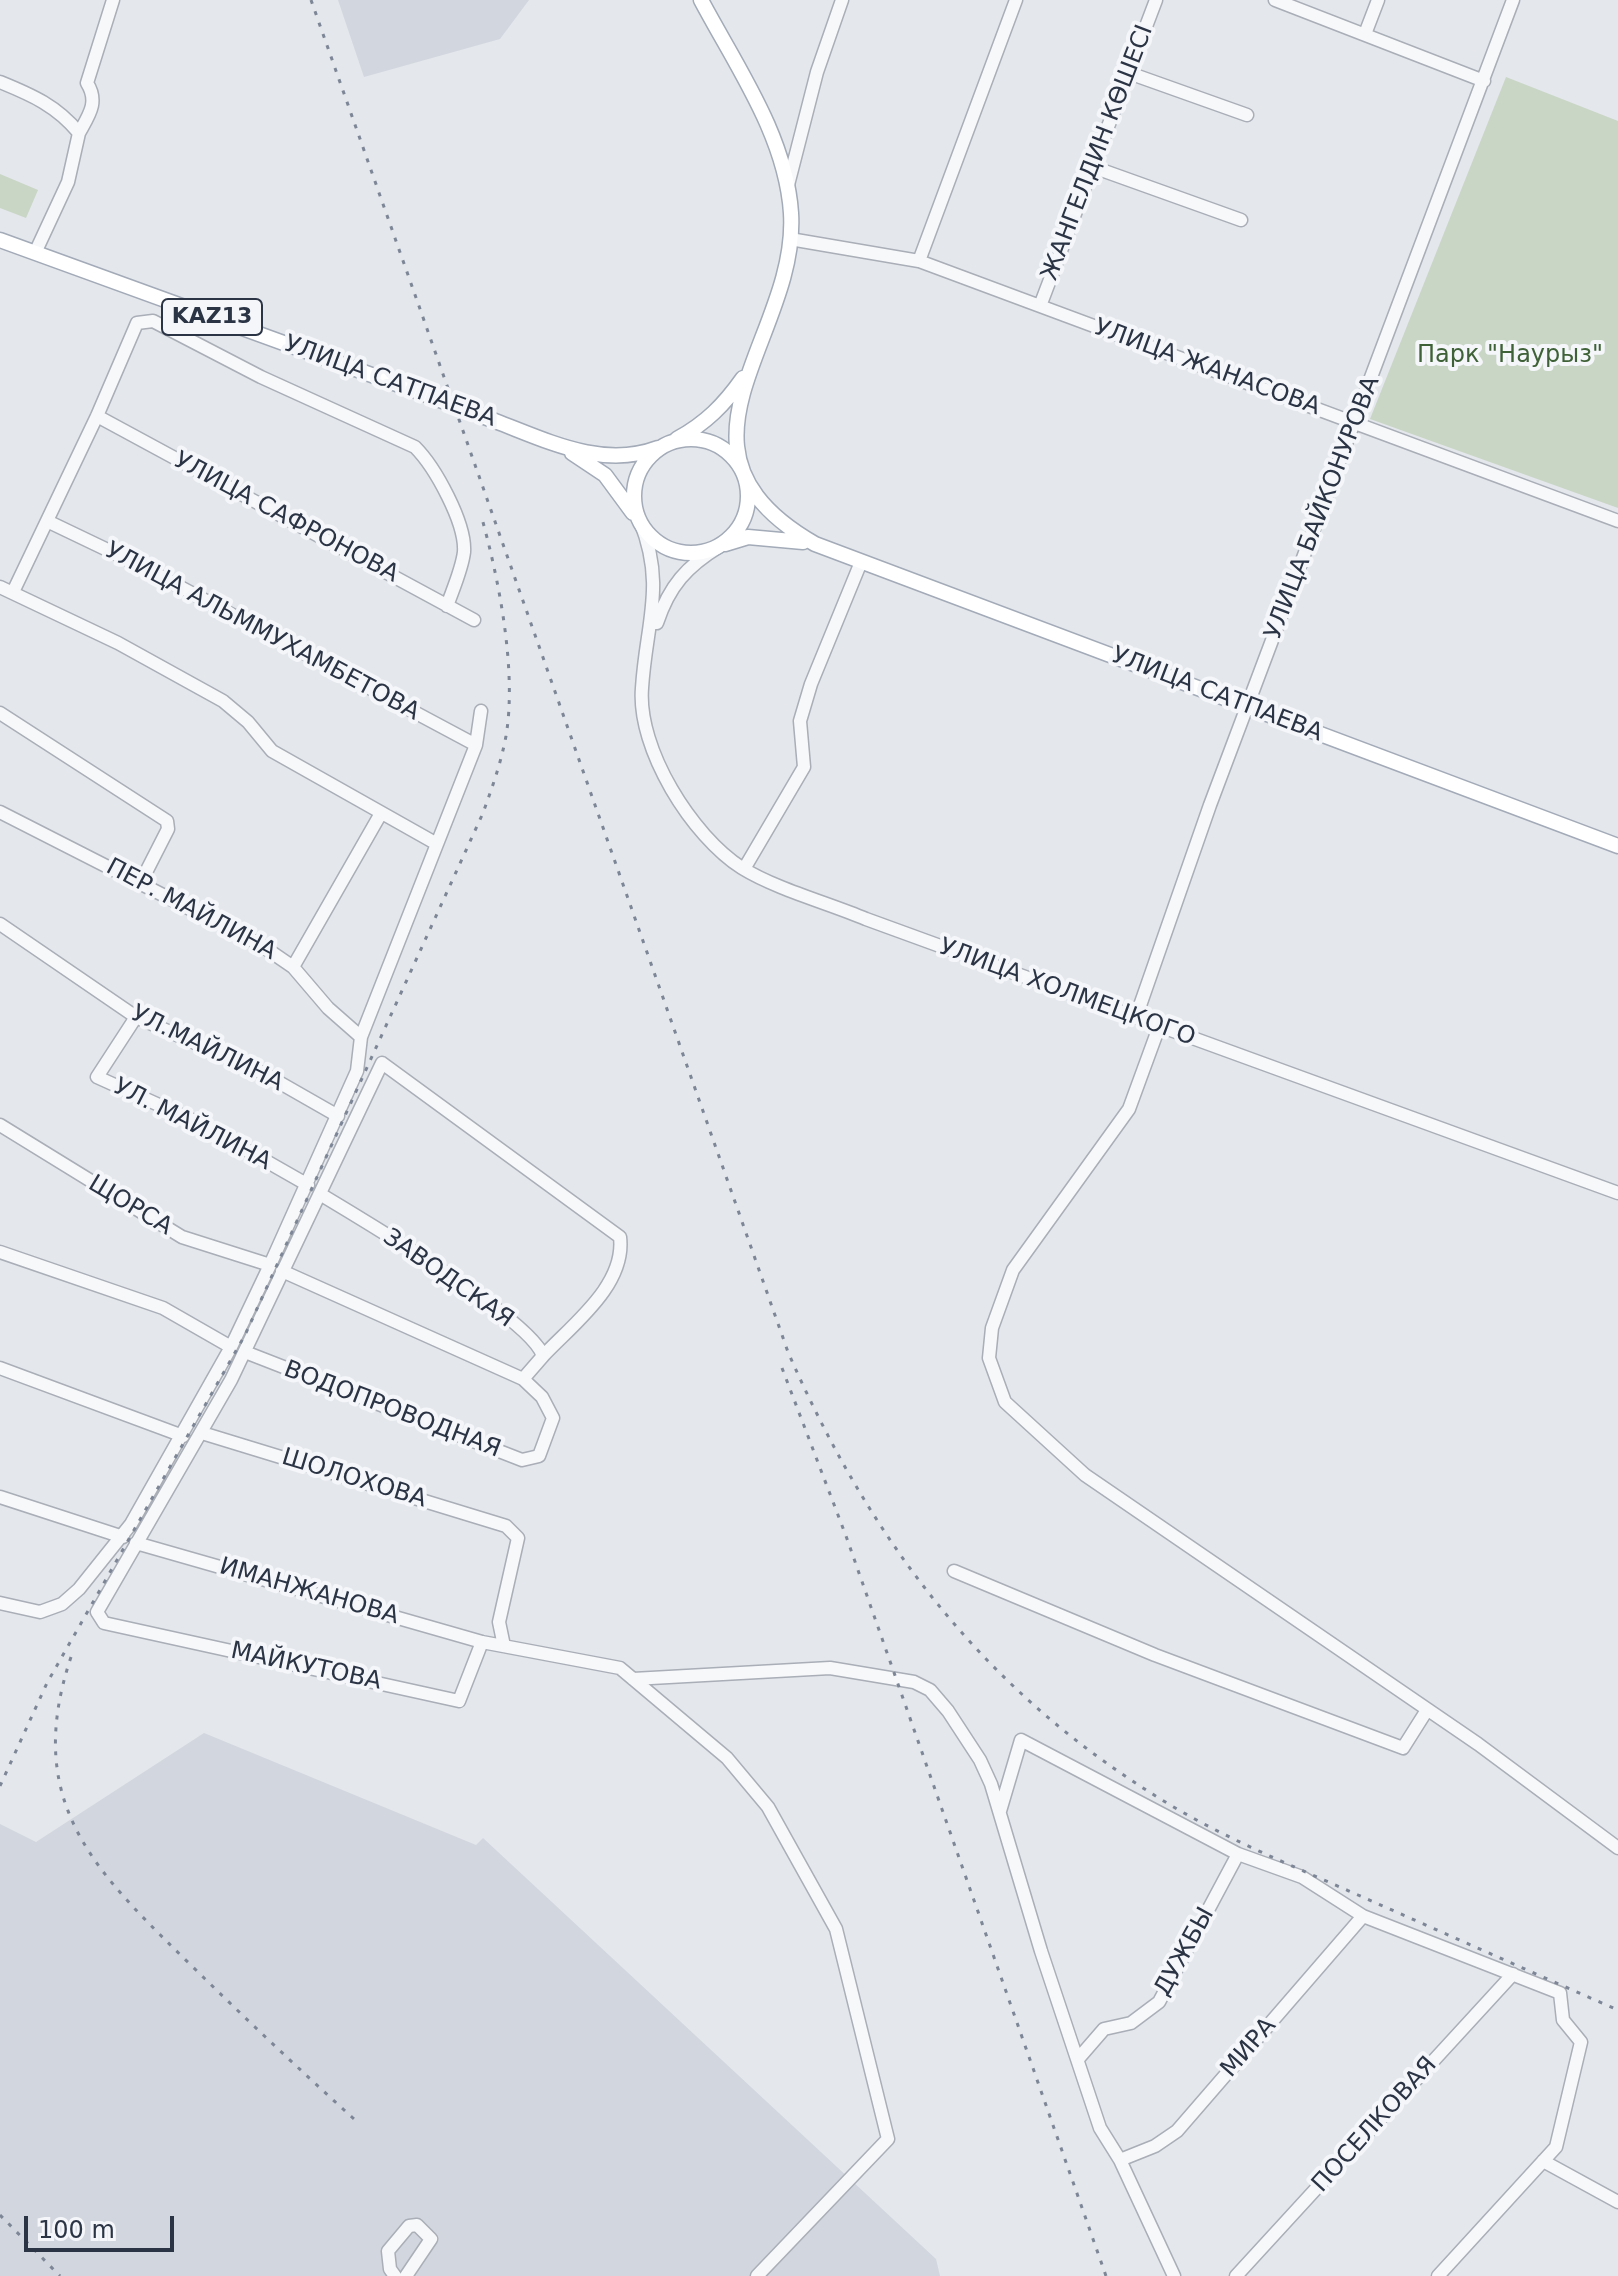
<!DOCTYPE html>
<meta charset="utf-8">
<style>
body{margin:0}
#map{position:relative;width:1618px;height:2276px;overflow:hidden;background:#e4e7ec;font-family:"DejaVu Sans",sans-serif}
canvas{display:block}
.scale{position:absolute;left:24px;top:2216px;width:150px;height:36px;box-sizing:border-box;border:4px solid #2b3445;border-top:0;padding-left:10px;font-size:24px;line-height:28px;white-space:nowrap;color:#2b3445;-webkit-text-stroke:6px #f4f6f9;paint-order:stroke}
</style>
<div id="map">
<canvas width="1618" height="2276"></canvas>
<div class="scale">100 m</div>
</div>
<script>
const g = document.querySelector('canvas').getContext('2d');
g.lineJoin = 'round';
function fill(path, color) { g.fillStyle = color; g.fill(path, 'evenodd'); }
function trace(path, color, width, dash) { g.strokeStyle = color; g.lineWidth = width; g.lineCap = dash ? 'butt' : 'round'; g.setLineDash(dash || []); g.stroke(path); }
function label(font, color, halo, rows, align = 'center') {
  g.font = font + ' "DejaVu Sans",sans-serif'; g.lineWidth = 8; g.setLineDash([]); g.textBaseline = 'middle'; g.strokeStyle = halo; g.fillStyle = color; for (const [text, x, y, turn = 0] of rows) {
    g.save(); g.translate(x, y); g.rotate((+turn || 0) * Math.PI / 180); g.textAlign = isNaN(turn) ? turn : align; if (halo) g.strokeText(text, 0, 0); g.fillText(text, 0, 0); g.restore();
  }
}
fill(new Path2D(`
 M338,0h191l-29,39 -136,38z
 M204,1733l272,112 7,-7 453,421 4,17h-940v-452l36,18z`), '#d2d6de');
fill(new Path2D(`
 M1506,77l112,44v387l-248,-89z
 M0,174l38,16 -12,28 -26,-10z`), '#c9d6c5');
const minor = new Path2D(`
 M1275,0l209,81
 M1365,34l13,-34
 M1129,73l118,42
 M0,82c32,13 57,24 79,51l-11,49 -33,71
 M79,133c10,-18 20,-31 8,-50l26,-83
 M1093,167l148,53
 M788,185l29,-113 25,-72
 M790,239l129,22 699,260
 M919,261l97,-261
 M1040,306l116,-306
 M97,416l377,204
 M47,521l94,45 335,179
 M640,521c26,65 6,102 2,167 -5,61 50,148 100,180 34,21 86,35 124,51l752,274
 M0,587l118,56 105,58 25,21 24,29 165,93
 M13,592l84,-176 40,-93 16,-2 108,56 154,70c20,20 51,76 49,105 -2,17 -11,37 -17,54
 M657,623c12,-37 30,-57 63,-77
 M0,713l167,108 1,8 -27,53
 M0,812l261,133 32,22 35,41 33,29
 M744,869l60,-102 -4,-46 11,-37 50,-122
 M0,924l136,93 125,55 77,44
 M293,967l87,-152
 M136,1017l-39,60 104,47 107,61
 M1136,1017l74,-212 303,-805
 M1159,1027l-30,82 -116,161 -21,58 -3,30 16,44 80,73 393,269 140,104
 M0,1125l182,112 88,28
 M320,1194c40,24 212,126 223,162l-20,23
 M0,1252l163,56 68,39
 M245,1352l277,108 17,-4 14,-38 -11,-21 -19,-18 -241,-108
 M0,1368l183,68
 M202,1433l304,93 12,12 -19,84 5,24
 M0,1497l123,40
 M136,1543l346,99 138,26 107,90 41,49 68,122 52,210 -131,137
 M954,1571l201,84 248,93 24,-38
 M0,1603l40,9 22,-8 17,-15 52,-65 100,-177 39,-82 87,-194 4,-34 115,-292 5,-34
 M482,1642l-23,59 -355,-78 -7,-11 134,-232 151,-317 238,174c6,48 -47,87 -77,119
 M633,1679l197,-11 84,14 16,8 18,21 32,49 11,24 50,167 59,177 20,32 54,116
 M1000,1811l21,-71 217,114 64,23 61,39 197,77 3,27 18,22 -25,105 -118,129
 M1078,2059l26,-30 27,-6 28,-21 79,-148
 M1120,2160l35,-14 22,-15 186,-215
 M1543,2161l75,41
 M395,2276l-5,-7 -2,-18 21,-25 8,-1 14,14 -25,37
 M1236,2276l277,-302`);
const major = new Path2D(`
 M701,0c35,66 85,136 90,213 8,126 -142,236 24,331l803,302
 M0,240l424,154
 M495,421c53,20 107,48 163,27
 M677,439c29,-16 47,-34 66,-61
 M634 496a57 57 0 1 1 114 0a57 57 0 1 1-114 0Z
 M572,453l33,22 28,38
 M725,544l23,-7 55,5`);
trace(minor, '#a9aeb7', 15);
trace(major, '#a3abb8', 17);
trace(minor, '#f7f8fa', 12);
trace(major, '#fff', 14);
trace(new Path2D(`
 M311,0l477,1352c85,194 200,344 384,454 59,35 123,61 186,89 86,38 173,77 260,115
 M782,1368l64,168 260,740
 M71,1657c-50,149 28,218 127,315 51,50 103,99 156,147
 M0,1786l47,-103 198,-348 238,-522c9,-25 18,-50 23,-77 11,-65 -7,-157 -25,-221
 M0,2215l60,61`), '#7d8696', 3, [4, 8]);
const majorBridge = new Path2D(`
 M424,394l71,27`);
trace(majorBridge, '#a3abb8', 17, []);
trace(majorBridge, '#fff', 14);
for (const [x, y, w] of [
 [212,317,100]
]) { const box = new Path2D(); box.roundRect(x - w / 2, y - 18, w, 36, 6); g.fillStyle = '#f4f6f9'; g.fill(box); trace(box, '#2b3445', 2); }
label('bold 22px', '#2b3445', null, [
 ["KAZ13",212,317]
]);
label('24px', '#2b3445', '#f4f6f9', [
 ["ЖАНГЕЛДИН КӨШЕСІ",1098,153,-69],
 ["УЛИЦА ЖАНАСОВА",1207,368,20],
 ["УЛИЦА САТПАЕВА",390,382,20],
 ["УЛИЦА БАЙКОНУРОВА",1323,508,-69],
 ["УЛИЦА САФРОНОВА",286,518,28],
 ["УЛИЦА АЛЬММУХАМБЕТОВА",262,632,28],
 ["УЛИЦА САТПАЕВА",1217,695,21],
 ["ПЕР. МАЙЛИНА",191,910,28],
 ["УЛИЦА ХОЛМЕЦКОГО",1067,993,20],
 ["УЛ.МАЙЛИНА",207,1049,26],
 ["УЛ. МАЙЛИНА",192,1125,27],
 ["ЩОРСА",130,1206,31],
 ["ЗАВОДСКАЯ",448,1279,35],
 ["ВОДОПРОВОДНАЯ",392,1410,21],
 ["ШОЛОХОВА",354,1479,17],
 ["ИМАНЖАНОВА",309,1592,16],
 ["МАЙКУТОВА",306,1667,12],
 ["ДУЖБЫ",1185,1952,-61],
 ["МИРА",1249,2048,-49],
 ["ПОСЕЛКОВАЯ",1375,2125,-48]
]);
label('24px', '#3f6138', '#f4f6f9', [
 ["Парк \"Наурыз\"",1510,356]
]);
</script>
